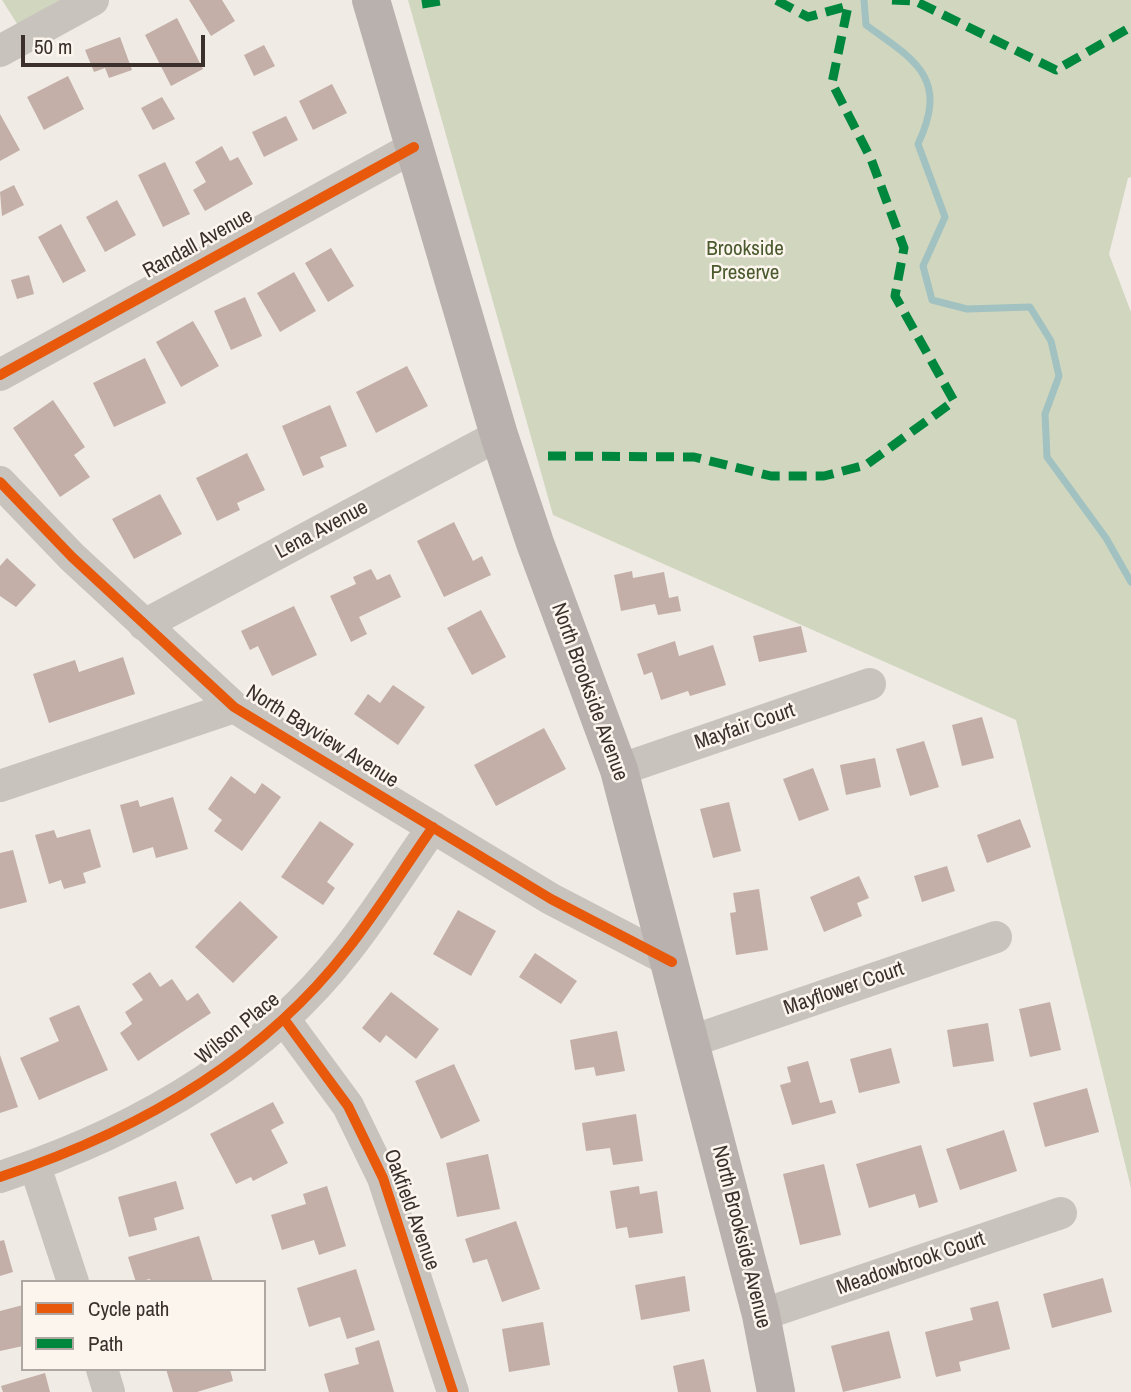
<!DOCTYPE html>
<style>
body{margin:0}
#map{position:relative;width:1131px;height:1392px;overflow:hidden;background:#f0ebe5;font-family:"Archivo Narrow",sans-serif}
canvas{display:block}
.legend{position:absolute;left:21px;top:1280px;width:245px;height:91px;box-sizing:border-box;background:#fbf5ee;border:2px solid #aea6a0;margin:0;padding:9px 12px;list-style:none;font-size:21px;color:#3b302b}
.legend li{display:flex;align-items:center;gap:14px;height:35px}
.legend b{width:35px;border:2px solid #aea6a0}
.scale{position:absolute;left:21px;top:35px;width:184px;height:32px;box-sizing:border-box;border:4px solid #3b302b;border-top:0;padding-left:9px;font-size:21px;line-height:24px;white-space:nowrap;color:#3b302b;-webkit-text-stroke:5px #fbf5ee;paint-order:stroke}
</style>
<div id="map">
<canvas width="1131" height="1392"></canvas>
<ul class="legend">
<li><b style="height:9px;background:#e8590c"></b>Cycle path</li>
<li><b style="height:9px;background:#00873e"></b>Path</li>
</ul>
<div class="scale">50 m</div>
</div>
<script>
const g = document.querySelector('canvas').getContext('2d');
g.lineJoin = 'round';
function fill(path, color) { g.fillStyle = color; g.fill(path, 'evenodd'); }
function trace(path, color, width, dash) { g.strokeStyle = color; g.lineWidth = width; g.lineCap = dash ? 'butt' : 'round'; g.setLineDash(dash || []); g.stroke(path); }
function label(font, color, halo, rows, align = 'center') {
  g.font = font + ' "Archivo Narrow",sans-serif'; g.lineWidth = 5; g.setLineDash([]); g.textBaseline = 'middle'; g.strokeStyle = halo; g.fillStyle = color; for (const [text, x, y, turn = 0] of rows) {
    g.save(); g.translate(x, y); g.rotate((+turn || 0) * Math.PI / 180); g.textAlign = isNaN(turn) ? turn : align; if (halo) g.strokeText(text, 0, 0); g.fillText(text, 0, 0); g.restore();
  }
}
fill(new Path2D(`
 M2,0h78l-57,33z
 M408,0h723v177l-3,1 -19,76 22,58v876l-115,-468 -463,-205z`), '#d1d6bf');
trace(new Path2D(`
 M864,0l2,25c50,36 83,53 52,119l27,73 -22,49 9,34 35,9 63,-2 21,34 8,35 -14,38 2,43 59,81 25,44`), '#a1c2c1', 7);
fill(new Path2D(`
 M189,0h33l13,21 -24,15z
 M177,18l26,51 -32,17 -26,-51z
 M120,37l12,33 -23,8 -4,-10 -11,4 -9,-22z
 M264,45l11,21 -21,10 -10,-21z
 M68,76l16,33 -40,21 -17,-33z
 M332,84l15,29 -34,17 -14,-29z
 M162,97l13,22 -22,11 -12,-22z
 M0,114l20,36 -20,11z
 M286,116l12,24 -34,17 -12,-25z
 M222,146l8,15 8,-4 15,27 -48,27 -12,-21 13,-8 -11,-20z
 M165,162l25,52 -27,13 -25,-52z
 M14,185l10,20 -22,11 -2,-24z
 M117,200l19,35 -31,17 -19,-35z
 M61,224l25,47 -23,12 -25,-46z
 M331,248l23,38 -26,16 -23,-39z
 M294,272l22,39 -36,21 -23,-39z
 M29,275l5,19 -17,5 -6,-19z
 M245,297l17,39 -31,14 -17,-39z
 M193,321l26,45 -38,21 -25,-45z
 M145,358l21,45 -52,24 -21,-44z
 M407,366l21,40 -52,27 -20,-41z
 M53,400l32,47 -11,8 16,22 -30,20 -47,-69z
 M330,405l17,41 -27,11 4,10 -21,9 -21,-50z
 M247,453l18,37 -28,13 3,7 -23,11 -21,-43z
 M160,494l22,40 -48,25 -22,-40z
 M454,522l19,39 9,-5 9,19 -47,22 -27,-56z
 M7,558l29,27 -20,22 -16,-11v-30z
 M371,569l6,11 13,-6 11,23 -42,20 8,17 -16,8 -21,-46 26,-12 -3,-7z
 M632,571l1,7 31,-6 5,26 9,-2 3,15 -23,4 -3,-11 -34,7 -7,-36z
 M294,606l23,49 -45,21 -14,-30 -8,4 -9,-19z
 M481,610l25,47 -34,18 -25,-47z
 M801,626l6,26 -48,10 -6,-26z
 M675,641l4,15 34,-11 13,40 -36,11 -2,-5 -27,9 -9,-28 -8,3 -7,-21z
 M123,657l12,37 -86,29 -16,-49 42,-14 4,12z
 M393,685l32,22 -27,38 -44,-31 14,-20 12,9z
 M982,717l12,41 -32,8 -10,-41z
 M544,728l22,41 -70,37 -22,-41z
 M924,741l15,46 -29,9 -14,-47z
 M875,758l6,29 -35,8 -6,-30z
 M813,768l16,42 -30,11 -16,-42z
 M231,776l24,18 7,-11 19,14 -39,54 -28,-20 8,-11 -14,-11z
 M173,797l15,52 -32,9 -3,-11 -20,6 -13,-48 18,-5 2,7z
 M729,802l12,49 -28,7 -13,-49z
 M1020,819l11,28 -44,16 -10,-28z
 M320,821l34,23 -27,38 8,6 -12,17 -42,-28z
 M90,829l11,38 -18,6 3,10 -22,6 -3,-9 -12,4 -14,-49 19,-5 3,8z
 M13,850l14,52 -27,7v-56z
 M947,866l8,25 -33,11 -8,-26z
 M859,876l10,22 -12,5 5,13 -38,16 -14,-35z
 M759,889l9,61 -32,5 -6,-42 6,-1 -3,-19z
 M240,901l38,36 -45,46 -38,-36z
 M458,910l38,21 -25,45 -38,-22z
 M535,953l42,28 -16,23 -42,-27z
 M150,972l10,15 12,-8 15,22 11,-8 13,20 -73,48 -18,-28 12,-9 -7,-12 18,-12 -11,-16z
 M391,992l48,37 -23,30 -30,-24 -6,8 -18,-15z
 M1050,1002l11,48 -31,7 -11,-48z
 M79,1005l29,65 -69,30 -19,-42 39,-17 -10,-23z
 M988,1023l6,38 -41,6 -6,-37z
 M617,1031l8,40 -29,5 -2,-9 -19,3 -5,-30z
 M891,1048l9,35 -41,10 -9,-34z
 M0,1055l18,52 -18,6z
 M808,1061l12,42 12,-3 4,13 -44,12 -12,-40 11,-3 -4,-15z
 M454,1064l26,57 -39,18 -26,-58z
 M1087,1088l12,44 -54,15 -12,-44z
 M273,1102l11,21 -13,7 17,33 -35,18 -2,-4 -15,7 -26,-50z
 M636,1114l7,47 -30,4 -3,-17 -24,3 -4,-28z
 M1004,1130l13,41 -57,19 -14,-41z
 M921,1145l17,57 -19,6 -4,-14 -46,14 -13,-44z
 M488,1154l12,55 -43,8 -11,-54z
 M824,1164l17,71 -41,10 -17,-71z
 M176,1181l8,28 -30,9 3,12 -28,7 -11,-40z
 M327,1186l19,60 -27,9 -5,-15 -32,10 -11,-35 35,-11 -3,-10z
 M639,1186l1,8 17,-3 6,42 -34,5 -2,-11 -11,2 -6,-38z
 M516,1221l24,68 -38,13 -15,-43 -14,4 -8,-24z
 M199,1236l14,46h-62l-1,-3 -14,3 -8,-25z
 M4,1240l9,32 -13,4v-35z
 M356,1269l19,61 -28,9 -7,-22 -31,10 -12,-39z
 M685,1276l5,35 -49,9 -6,-35z
 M1103,1278l9,34 -60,16 -9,-34z
 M998,1301l12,48 -51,13 2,9 -25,6 -11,-45 48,-12 -3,-12z
 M23,1305v41l-23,5v-40z
 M543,1322l7,43 -41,7 -7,-43z
 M889,1331l12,47 -58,14 -12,-46z
 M379,1340l15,52h-65l-5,-18 35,-10 -4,-16z
 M704,1359l7,33h-33l-5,-26z
 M166,1369h64l3,12 -36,11h-24z
 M45,1373l5,19h-47l-2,-6z`), '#c3afa7');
trace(new Path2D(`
 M0,51l93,-51
 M0,375l414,-228
 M0,482l72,75 162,150 317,192 121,63
 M144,625l355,-190
 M619,770l251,-86
 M0,786l234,-79
 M284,1019l64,87 35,72 70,214
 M692,1041l304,-104
 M35,1166l38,116
 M0,1177c133,-44 260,-115 347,-227 31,-39 57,-82 86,-123
 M761,1315l300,-102
 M102,1369l7,23`), '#c9c3be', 32);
trace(new Path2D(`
 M371,0l128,435 36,108 84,227 142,545 15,77`), '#b8b1ad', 38);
trace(new Path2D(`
 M892,0l23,1 141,69 75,-43
 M422,4l25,-4
 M548,456l146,1 77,19h53l42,-11 88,-64 -59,-105 9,-48 -33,-89 -39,-76 16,-77 -40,11 -32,-17`), '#00873e', 9, [18, 9]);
trace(new Path2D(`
 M0,375l414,-228
 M0,482l72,75 162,150 317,192 121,63
 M284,1019l64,87 35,72 70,214
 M0,1177c133,-44 260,-115 347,-227 31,-39 57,-82 86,-123`), '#e8590c', 10);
label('21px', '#3b302b', '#fbf5ee', [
 ["Randall Avenue",198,244,-29],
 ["Lena Avenue",322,530,-28],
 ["North Brookside Avenue",589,692,70],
 ["Mayfair Court",745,727,-19],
 ["North Bayview Avenue",322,737,32],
 ["Mayflower Court",844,989,-19],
 ["Wilson Place",238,1029,-39],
 ["Oakfield Avenue",411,1210,70],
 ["North Brookside Avenue",741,1237,76],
 ["Meadowbrook Court",911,1264,-19]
]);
label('21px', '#4a5a2e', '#fbf5ee', [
 ["Brookside",745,249],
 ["Preserve",745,273]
]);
</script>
